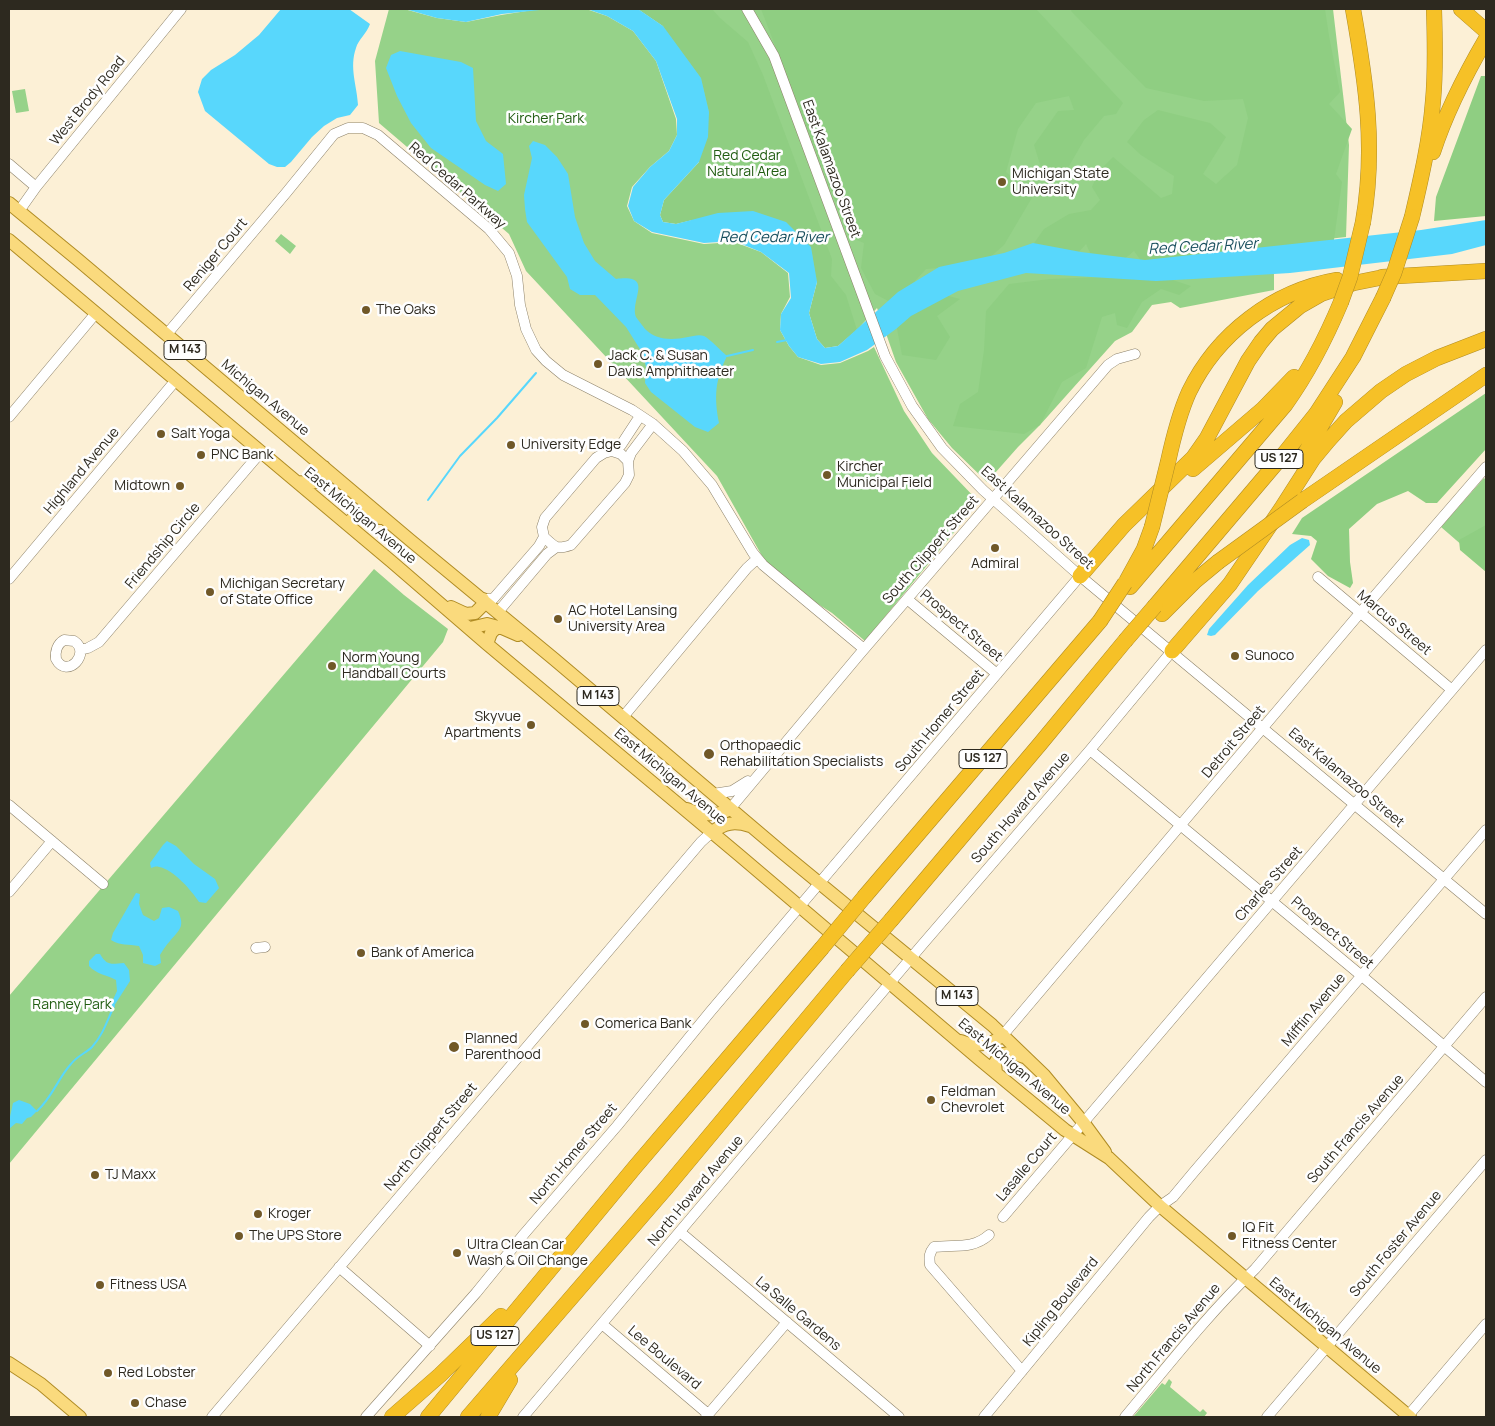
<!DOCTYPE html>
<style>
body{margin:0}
#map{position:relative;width:1495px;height:1426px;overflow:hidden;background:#fcf0d6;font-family:Manrope,sans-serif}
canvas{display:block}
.frame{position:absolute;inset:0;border:10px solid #2d291f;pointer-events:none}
</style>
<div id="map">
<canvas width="1495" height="1426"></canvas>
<div class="frame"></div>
</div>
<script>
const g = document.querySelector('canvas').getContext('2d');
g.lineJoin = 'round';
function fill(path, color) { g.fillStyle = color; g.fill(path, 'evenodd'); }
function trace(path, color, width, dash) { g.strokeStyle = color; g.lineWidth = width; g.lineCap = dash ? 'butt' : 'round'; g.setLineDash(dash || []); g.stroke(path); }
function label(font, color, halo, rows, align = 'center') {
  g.font = font + ' Manrope,sans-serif'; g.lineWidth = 5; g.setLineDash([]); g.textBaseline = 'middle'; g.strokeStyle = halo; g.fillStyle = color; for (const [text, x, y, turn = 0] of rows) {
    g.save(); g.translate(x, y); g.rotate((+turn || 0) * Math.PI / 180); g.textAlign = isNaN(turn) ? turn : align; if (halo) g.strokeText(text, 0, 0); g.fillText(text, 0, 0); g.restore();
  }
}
fill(new Path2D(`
 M389,9h15l33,9 29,4 35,-7 32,-5 18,-1h35l21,7 26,15 23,30 20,58 1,16 -8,16 -19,16 -18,20 -5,19 7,15 18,12 52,11 30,-2 27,10 27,21 2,24 -9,17 -1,16 9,16 9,11 23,8 19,-2 28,-12 6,-4 30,64 28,42 47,49 -114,139 -33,-28 -25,-16 -41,-34 -49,-87 -191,-205 -17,-37 -130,-111 -4,-62z
 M638,9h695l16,136 -3,92 -72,8v45l-94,18 -9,-6 -19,3 -20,27 -17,9 -75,84 -22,22 -31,35 -35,-34 -24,-29 -32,-57 -19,-54 -20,22 -40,-48 -118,-120 -36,-136z
 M25,89l4,22 -13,2 -4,-22z
 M281,234l15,12 -6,8 -15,-13z
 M1484,478l2,2v86l-45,-39z
 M374,569l30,26 44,34 -5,13 -434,522v-168z
 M1169,1379l3,3 -2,5 30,25 3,-3 4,4 -3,4h-71l29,-34 3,2z`), '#96d289');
fill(new Path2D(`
 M638,9h74l8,9 28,24 15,33 69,184 -1,17 15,19 11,35 -19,16 -13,2 -8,-9 -8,-26 8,-31 -6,-35 -118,-27 -17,4 -13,-2 -3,-7 4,-15 35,-38 10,-50 -8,-34 -38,-52z
 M761,9h275l87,94 -7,11 -12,2 -20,24 -23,40 -15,4 -12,-39 24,-34 16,-1 -5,-14 -33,7 -18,26 -12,43 27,24 -29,49 -23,20 -55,4 -32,35 -19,-10 -14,-26 3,-25 -15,-6z
 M1072,9h253l4,27 11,56 -11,12 23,25 -16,45 6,8 -9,65 -191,15 -8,-11 -12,10 -30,-4 -6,-13 -10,11 -46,-6 14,-20 25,-15 22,-4 9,-10 -8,-13 7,-16 14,-14 48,41 11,-4 2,-18 -33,-21 -14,-13 17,-22 14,-10 52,13 16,14 -23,37 13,10 21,-19 11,-47 -5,-19 -39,2 -58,-13 -75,-77z
 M1481,76h5v140l-52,5 2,-24z
 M1158,275l33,11 -12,9 -18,-6 -19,13 -15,26 -10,-3 -2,-12 -13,4 -16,51 -24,14 -22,43 -16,9 -71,-8 7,-22 18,-12 6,-42 2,-39 23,-27 41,-5z
 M941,294l19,5 -23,17 13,21 -14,23 -34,-5 -7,-37z
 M1486,393v56l-49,54h-11l-18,-12 -31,13 -28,25 1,33 3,21 -3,5 -22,-12 -17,-17 6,-18 -6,-5 -19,-2 10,-16z
 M1486,525v47l-26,-22 -1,-10z`), '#8fce82');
fill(new Path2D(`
 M281,9h68l21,15c-3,9 -12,16 -14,24 -7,20 1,37 2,57l-8,10 -13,3 -13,8 -12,11 -21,25 -6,5h-8l-8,-3 -64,-53 -7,-19 4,-13 9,-9 24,-15 24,-20z
 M405,9h144l-47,5 -36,8 -29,-4z
 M587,9h51l25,17 38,52 8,34 -1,25 -9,25 -35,38 -4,15 3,7 13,2 42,-11 35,-2 33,11 25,25 6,35 -8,31 8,26 8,9 13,-2 60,-54 41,-25 65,-14 29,-10 48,9 64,8 276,-30 65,-10v25l-34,9 -162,19 -97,6 -37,2 -130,-8 -68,18 -47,25 -15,13 -29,21 -27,12 -19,2 -23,-7 -9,-11 -9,-16 1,-16 10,-16 -2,-25 -28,-21 -27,-11 -30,2 -52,-11 -18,-11 -6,-15 5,-19 17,-20 19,-16 8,-16v-16l-21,-58 -23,-30 -26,-15z
 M400,51l61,11 12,6 3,53 10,20 17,13 3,30 -8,7 -13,-6 -54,-37 -20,-25 -14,-27 -11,-28 5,-13z
 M533,141l12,4 12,12 11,17 7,43 9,26 11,18 21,18c39,-5 14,20 20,38 2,3 7,9 9,12 12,12 28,11 43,8 5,-1 11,-3 16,-1 6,3 17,15 23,20 -12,24 -13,41 -8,67l-11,9 -13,-5 -44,-35 -6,-9 1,-16 -3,-13 -17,-27 -31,-32h-15l-10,-6 -3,-12 -40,-55 -2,-13 -1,-14 8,-37 -3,-12z
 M1302,538l7,2 1,5 -52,46 -43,44 -4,1 -4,-1 2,-6 39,-44 42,-40z
 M167,841l9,5 18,18 21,15 4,9 -13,15 -7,-1c-7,-11 -26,-33 -40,-35 -3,-1 -5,0 -8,1l-1,-5 13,-18z
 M136,893l4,1 -1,10 4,11 11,6 5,-3 3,-10 7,-1 9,4c7,16 2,18 -8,30 -4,4 -7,9 -10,14l1,8 -6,3 -12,-3v-8l-4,-9c-11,-2 -18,0 -28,-6l2,-7z
 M96,954h4c7,12 11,10 24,9l5,7 1,11 -16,25h-4l7,-15 -1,-11c-9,-5 -20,-6 -27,-14v-5z
 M19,1100l11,4 7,7 -6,6 -4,1 -5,6 -6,-1 -7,6c0,-11 2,-16 4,-26z`), '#58d7fc');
trace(new Path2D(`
 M777,342l10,-2
 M727,356l26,-6
 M428,500l32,-44 37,-38 39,-45
 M37,1111c15,-13 21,-33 34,-47 6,-8 15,-11 21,-17 11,-12 15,-26 22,-41`), '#58d7fc', 2);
const minor = new Path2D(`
 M747,9l27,47 111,300 27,50 30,42 41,42 97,86 406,338
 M9,164l27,23
 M19,211l17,-24 145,-178
 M167,334l119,-141 48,-59 14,-6h15l15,7 111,94 20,24 8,23 3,29 6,24 10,21 10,11 17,14 69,35 21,14 30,27 29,34 41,68 10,12 101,84
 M9,417l87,-104
 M612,451l9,3 7,7 1,14 -4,8 -54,62c-15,5 -16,2 -27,-8l-2,-10 3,-9 51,-60 8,-5z
 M612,451l9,-6 19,-29
 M628,461l3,-8 22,-29
 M1318,577l134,113
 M9,579l167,-199
 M483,599h10l46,-53 5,-9
 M907,599l90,75
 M498,612l49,-58 8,-6
 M64,640l10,1c18,12 -7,39 -18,18 -1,-7 1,-15 8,-19z
 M80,650l8,-2 11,-6 162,-190
 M623,717l124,-149 10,-9
 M1090,750l279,232 117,100
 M713,794l19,-3 16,-10
 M9,805l94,79
 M730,809l129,-154 249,-290 9,-6 18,-5
 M9,892l43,-51
 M256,948l9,-1
 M1003,1035l357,-422 126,-146
 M1003,1217l483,-567
 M680,1232l219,185
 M989,1235c-17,15 -35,9 -55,12 -5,6 -5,10 -4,18l92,106
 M339,1267l91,79
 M602,1324l106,90
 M212,1417l489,-575 11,-10
 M366,1417l110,-124 48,-59 93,-108 93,-114 370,-436
 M523,1417l399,-472 168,-195 82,-99
 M706,1417l81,-95
 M984,1417l165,-200 11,-11 13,-9 20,-24 293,-343
 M1125,1417c42,-50 83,-103 130,-148l231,-272
 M1267,1417l219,-257
 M1407,1417l79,-93`);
const major = new Path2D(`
 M9,203l68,56 333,281 144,119 230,195 208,171 52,50 39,47 22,30
 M9,240l383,322 95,82 252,211 240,204 86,71 44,28 51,48 250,211
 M297,482c12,1 30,4 27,-15
 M347,524c12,-12 18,-14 33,-6
 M451,607l15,7 9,-1 7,-7 1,-7
 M470,628l17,-4 15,4
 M487,644l4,-11 5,-5h6l16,7
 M687,809c14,6 29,8 43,0
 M712,832c13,-9 22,-11 38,-6
 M961,1041c16,6 29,5 42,-6
 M996,1073l-1,-10c6,-13 17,-11 29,-6
 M9,1363l32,21 39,33`);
const highway = new Path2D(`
 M1353,9c13,73 23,139 10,213
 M1461,9l25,22
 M1433,152c13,-40 32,-77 53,-113
 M1412,217c9,-38 18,-77 21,-116 3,-31 2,-62 1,-92
 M1382,277l104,-6
 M1168,462c5,-23 11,-48 21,-70 28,-58 84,-101 148,-112
 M1300,462l35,-60
 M1193,469l70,-60 31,-32
 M1302,501l184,-126
 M1080,576l44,-51 69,-67 14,-20 41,-77 13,-19 11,-13 28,-23 21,-12 33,-11 30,-6
 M1127,580l17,-31 8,-22
 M1130,587l155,-182c23,-32 41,-67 56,-103
 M1155,606l129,-152 32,-40 37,-57 30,-59
 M1162,614l33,-33 23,-19
 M1172,651l58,-67 51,-75 32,-50 15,-18 18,-20 35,-30 25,-17 31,-16 49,-19
 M865,896l235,-275
 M892,919l148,-175 85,-103
 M392,1417l48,-42 61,-59
 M428,1417l207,-250 186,-218
 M468,1417l198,-229 181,-217
 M488,1417l22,-37`);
trace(minor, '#8c8169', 11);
trace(major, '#b08c24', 14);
trace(highway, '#b08c24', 16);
trace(minor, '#fff', 10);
trace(major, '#fada7d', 12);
trace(highway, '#f6c127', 15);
const highwayBridge = new Path2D(`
 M1383,298l11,-25 18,-56
 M1341,302l9,-25 13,-55
 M1152,527l16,-65
 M1218,562l84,-61
 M1100,621l25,-38
 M1125,641l30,-35
 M821,949l44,-53
 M847,971l45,-52`);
trace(highwayBridge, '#b08c24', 16, []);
trace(highwayBridge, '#f6c127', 15);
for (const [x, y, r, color] of [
 [1002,182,5,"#705828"],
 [366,310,5,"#705828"],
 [598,364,5,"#705828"],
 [161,434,5,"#705828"],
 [511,445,5,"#705828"],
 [201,455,5,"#705828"],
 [827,475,5,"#705828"],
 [180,486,5,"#705828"],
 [995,548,5,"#705828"],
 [210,592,5,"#705828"],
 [558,619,5,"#705828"],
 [1235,656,5,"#705828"],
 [332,666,5,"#705828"],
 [531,725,5,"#705828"],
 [709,754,6,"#705828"],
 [361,953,5,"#705828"],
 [585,1024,5,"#705828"],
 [454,1047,6,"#705828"],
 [931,1100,5,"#705828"],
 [95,1175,5,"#705828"],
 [258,1214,5,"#705828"],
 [239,1236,5,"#705828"],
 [1232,1236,5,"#705828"],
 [457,1253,5,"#705828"],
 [100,1285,5,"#705828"],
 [108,1373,5,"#705828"],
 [135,1403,5,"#705828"]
]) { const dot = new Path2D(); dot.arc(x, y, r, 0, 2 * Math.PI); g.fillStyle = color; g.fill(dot); trace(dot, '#fefefe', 2); }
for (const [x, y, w] of [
 [185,350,42],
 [1279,459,48],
 [598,696,42],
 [983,759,48],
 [957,996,42],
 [495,1336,48]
]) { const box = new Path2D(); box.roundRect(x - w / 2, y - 9.5, w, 19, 4); g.fillStyle = '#fefefe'; g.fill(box); trace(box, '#2d291f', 1); }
label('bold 12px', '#2d291f', null, [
 ["M 143",185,350],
 ["US 127",1279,459],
 ["M 143",598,696],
 ["US 127",983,759],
 ["M 143",957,996],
 ["US 127",495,1336]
]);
label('14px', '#2d291f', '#fefefe', [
 ["West Brody Road",88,101,-51],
 ["East Kalamazoo Street",831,169,70],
 ["Red Cedar Parkway",457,186,41],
 ["Reniger Court",216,255,-50],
 ["Michigan Avenue",265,398,40],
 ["Highland Avenue",82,471,-50],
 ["East Michigan Avenue",360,516,40],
 ["East Kalamazoo Street",1037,518,42],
 ["Friendship Circle",163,546,-50],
 ["South Clippert Street",931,550,-49],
 ["Marcus Street",1394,623,40],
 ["Prospect Street",961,626,40],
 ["South Homer Street",940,721,-50],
 ["Detroit Street",1234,742,-50],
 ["East Michigan Avenue",670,777,40],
 ["East Kalamazoo Street",1346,778,40],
 ["South Howard Avenue",1021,808,-49],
 ["Charles Street",1269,884,-49],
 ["Prospect Street",1332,933,40],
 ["Mifflin Avenue",1314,1010,-50],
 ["East Michigan Avenue",1014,1067,40],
 ["South Francis Avenue",1356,1129,-49],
 ["North Clippert Street",431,1137,-50],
 ["North Homer Street",574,1154,-50],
 ["Lasalle Court",1027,1167,-50],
 ["North Howard Avenue",696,1191,-50],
 ["South Foster Avenue",1396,1244,-50],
 ["Kipling Boulevard",1061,1302,-51],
 ["La Salle Gardens",798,1314,40],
 ["East Michigan Avenue",1325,1326,40],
 ["North Francis Avenue",1174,1338,-50],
 ["Lee Boulevard",664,1358,40]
]);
label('14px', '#205c11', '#fefefe', [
 ["Kircher Park",546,119],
 ["Red Cedar",747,156],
 ["Natural Area",747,172],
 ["Ranney Park",72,1005]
]);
label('14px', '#2d291f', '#fefefe', [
 ["Michigan State",1012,174],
 ["University",1012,190],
 ["The Oaks",376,310],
 ["Jack C. & Susan",608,356],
 ["Davis Amphitheater",608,372],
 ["Salt Yoga",171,434],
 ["University Edge",521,445],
 ["PNC Bank",211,455],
 ["Kircher",837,467],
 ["Municipal Field",837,483],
 ["Midtown",170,486,"right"],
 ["Admiral",995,564,"center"],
 ["Michigan Secretary",220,584],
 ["of State Office",220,600],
 ["AC Hotel Lansing",568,611],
 ["University Area",568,627],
 ["Sunoco",1245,656],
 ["Norm Young",342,658],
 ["Handball Courts",342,674],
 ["Skyvue",521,717,"right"],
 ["Apartments",521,733,"right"],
 ["Orthopaedic",720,746],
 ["Rehabilitation Specialists",720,762],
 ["Bank of America",371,953],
 ["Comerica Bank",595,1024],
 ["Planned",465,1039],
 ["Parenthood",465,1055],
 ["Feldman",941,1092],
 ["Chevrolet",941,1108],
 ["TJ Maxx",105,1175],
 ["Kroger",268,1214],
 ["IQ Fit",1242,1228],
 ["Fitness Center",1242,1244],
 ["The UPS Store",249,1236],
 ["Ultra Clean Car",467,1245],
 ["Wash & Oil Change",467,1261],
 ["Fitness USA",110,1285],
 ["Red Lobster",118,1373],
 ["Chase",145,1403]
], 'left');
label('italic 15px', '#184e5d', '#fefefe', [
 ["Red Cedar River",774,238],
 ["Red Cedar River",1203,247,-3]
]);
</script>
